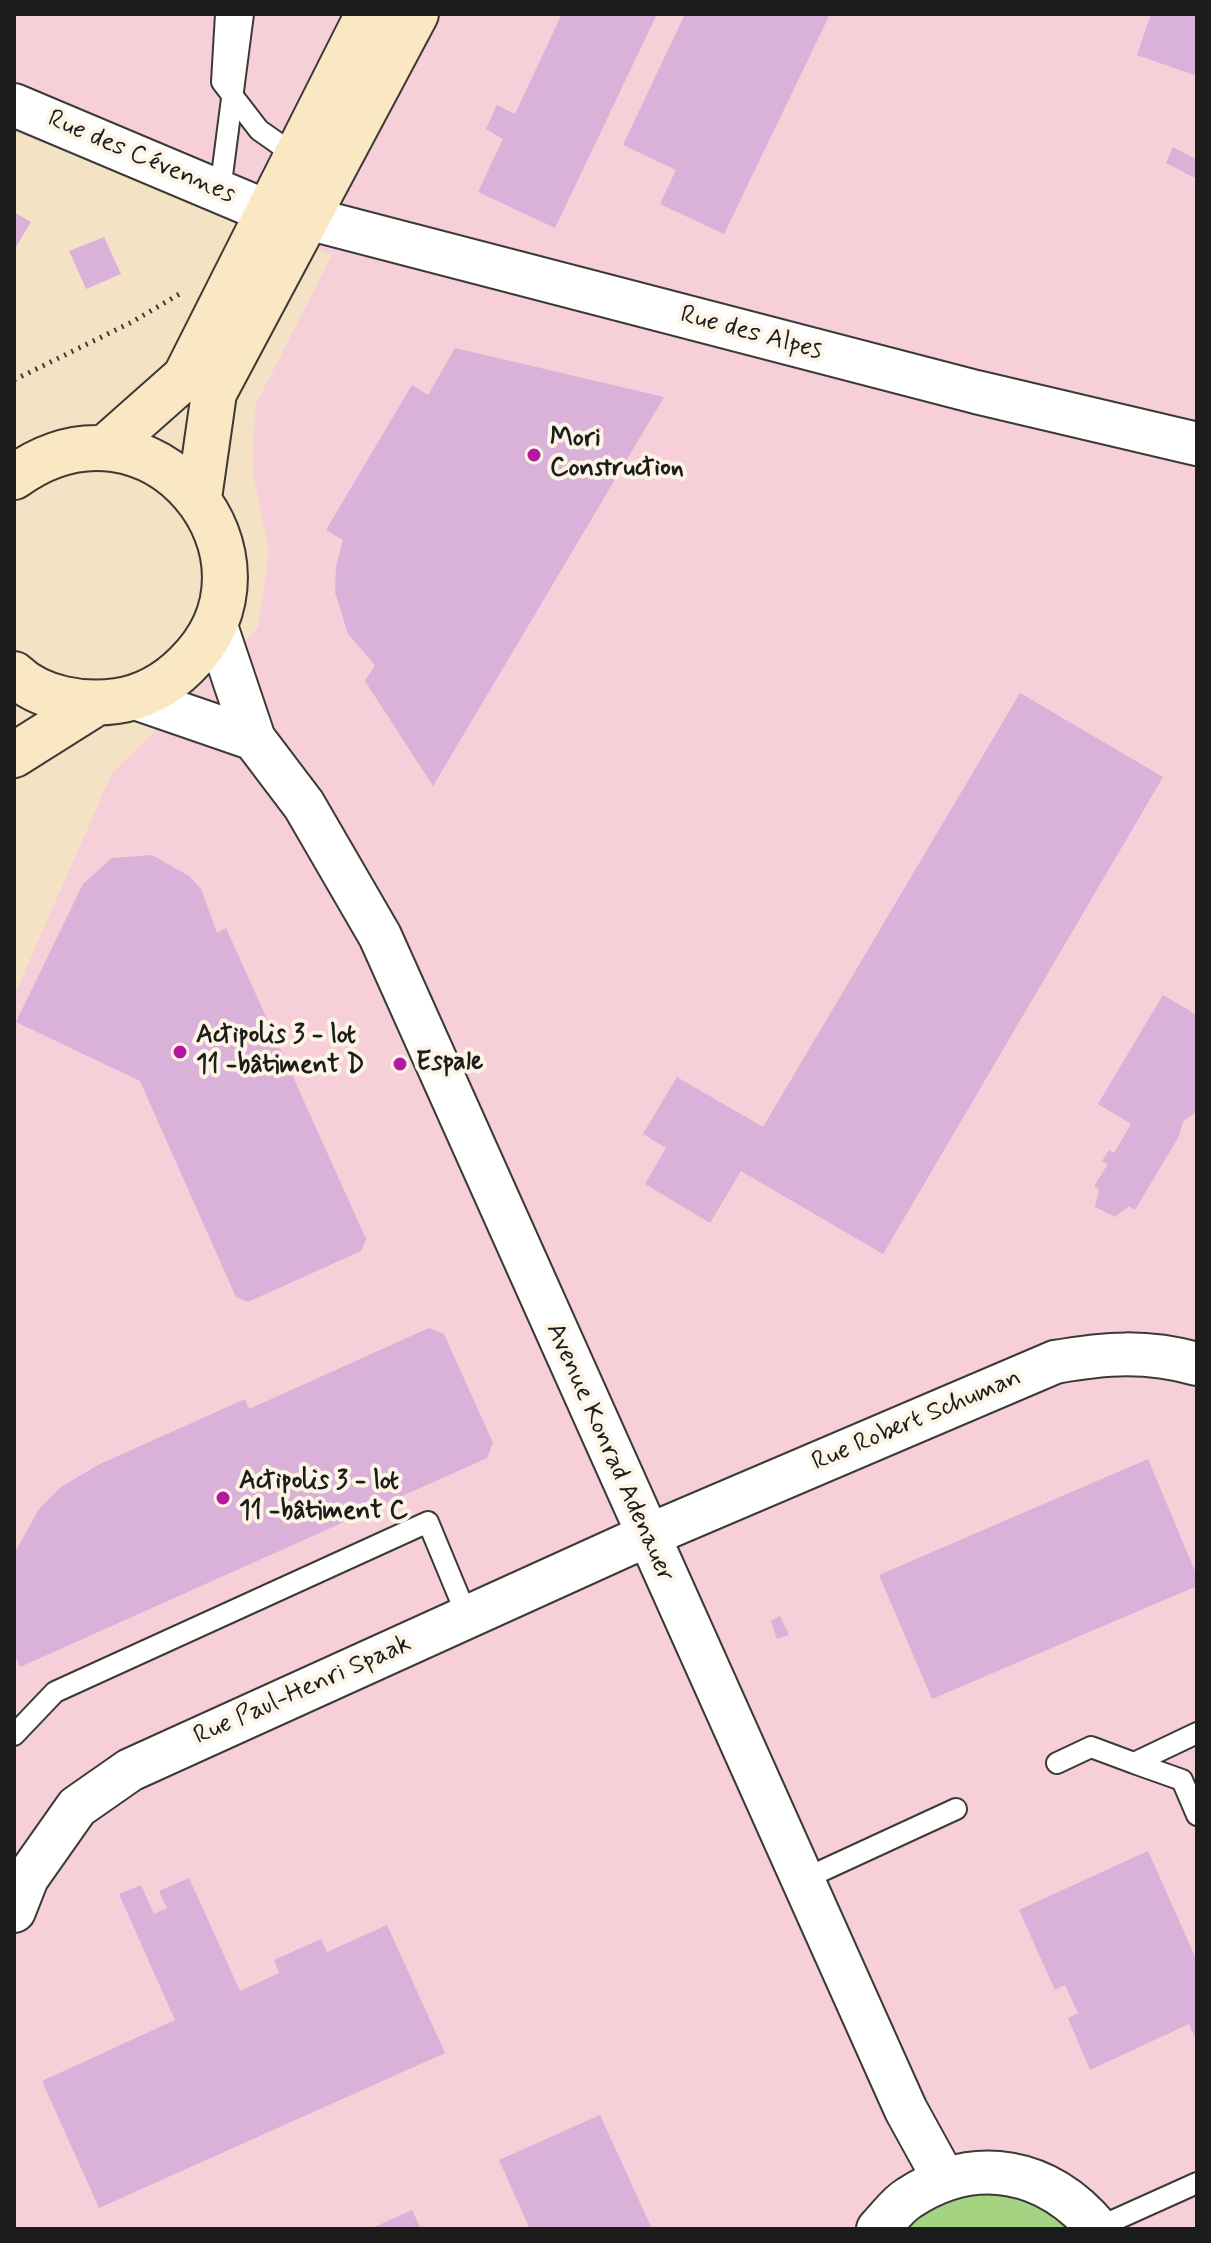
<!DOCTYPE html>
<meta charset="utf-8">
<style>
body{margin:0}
#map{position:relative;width:1211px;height:2243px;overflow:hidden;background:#f3e2c4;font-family:Mynerve,sans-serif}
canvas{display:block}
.frame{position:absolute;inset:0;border:16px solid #1c1c1c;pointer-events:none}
</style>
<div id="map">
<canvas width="1211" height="2243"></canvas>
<div class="frame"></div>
</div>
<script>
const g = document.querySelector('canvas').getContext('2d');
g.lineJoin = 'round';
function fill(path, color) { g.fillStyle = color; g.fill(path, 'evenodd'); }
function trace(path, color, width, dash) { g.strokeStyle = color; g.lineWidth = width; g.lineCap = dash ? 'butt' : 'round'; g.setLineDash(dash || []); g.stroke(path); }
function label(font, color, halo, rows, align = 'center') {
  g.font = font + ' Mynerve,sans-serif'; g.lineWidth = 8; g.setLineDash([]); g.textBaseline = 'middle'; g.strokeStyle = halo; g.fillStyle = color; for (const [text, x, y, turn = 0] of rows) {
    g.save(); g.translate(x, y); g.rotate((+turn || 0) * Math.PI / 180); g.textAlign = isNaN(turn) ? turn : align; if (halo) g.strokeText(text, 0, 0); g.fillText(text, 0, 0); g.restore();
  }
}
fill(new Path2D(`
 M14,14h1183v2215h-1183v-1233l98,-223 146,-145 11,-76 -16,-79 2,-67 77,-151 -104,-38 -214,-86z`), '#f6cfd8');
fill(new Path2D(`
 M1003,2192l36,12 31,25h-165c33,-30 53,-36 98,-37z`), '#a4d381');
fill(new Path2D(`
 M562,14h95l-102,214 -77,-36 25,-53 -17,-10 11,-24 18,9z
 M685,14h145l-106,220 -64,-30 16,-34 -53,-25z
 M1151,14h46v62l-60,-21z
 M1173,147l24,13v19l-31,-16z
 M14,212l17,10 -17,28z
 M104,237l17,37 -35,15 -17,-38z
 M455,348l209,49 -231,389 -68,-105 10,-16 -27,-31 -13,-42 1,-25 7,-27 -17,-10 86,-145 16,10z
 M1020,693l143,84 -280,477 -142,-83 -31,52 -65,-39 21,-36 -23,-14 34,-57 86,50z
 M152,855l37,21 12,13 16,44 9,-5 140,311 -5,12 -113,51 -12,-5 -96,-216 -124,-59 67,-138 29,-26z
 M1163,995l34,20v96l-14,11 -4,14 -44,74 -6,-4 -14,11 -20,-10 4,-17 -5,-4 14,-22 -6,-3 7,-11 5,3 17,-29 -33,-20z
 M429,1328l15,6 49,109 -6,15 -467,209 -6,-15v-98l25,-45 22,-22 37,-22 147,-66 4,10z
 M1148,1459l49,117v10l-265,113 -53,-124z
 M780,1616l9,19 -12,4 -6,-18z
 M1148,1851l49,110v81l-8,-18 -99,46 -22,-52 10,-5 -13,-28 -10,5 -36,-80z
 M189,1878l51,113 39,-18 -5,-13 47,-21 6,13 60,-27 58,128 -346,155 -57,-127 133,-61 -56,-126 22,-9 13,29 13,-6 -8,-17z
 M600,2115l52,114h-122l-31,-69z
 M412,2210l9,19h-51z`), '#dab1d8');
const lane = new Path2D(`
 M226,14l-4,68 37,48 37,26
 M220,191l23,-177
 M1197,1733l-63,30 48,17 15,35
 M14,1735l41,-43 373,-170 39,94
 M1057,1763l34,-16 43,16
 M802,1880l154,-71
 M1097,2228l100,-45`);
const street = new Path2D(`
 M14,105l254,107 39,6 669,174 221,52
 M215,623l39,116 50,66 76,131 526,1174 38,69
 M135,698l119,41
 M14,1911l13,-33 50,-71 53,-37 496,-225 429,-183c51,-9 91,-12 142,2
 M878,2229c10,-10 19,-24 31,-31 67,-44 139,-29 189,31`);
const secondary = new Path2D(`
 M106,447l79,-70 183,-363
 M14,477c138,-100 282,82 172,188 -20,20 -42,32 -69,36 -34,5 -77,-2 -103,-27
 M199,498l15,-105 202,-379
 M14,755l81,-51`);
trace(lane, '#3c3a35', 24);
trace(street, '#3c3a35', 46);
trace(secondary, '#3c3a35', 48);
trace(new Path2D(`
 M14,380l118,-58 49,-29`), '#3c3a35', 5, [2, 6]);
trace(lane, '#fff', 20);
trace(street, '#fff', 42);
trace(secondary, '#fae7c3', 44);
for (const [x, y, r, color] of [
 [534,455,8,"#b5179e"],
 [180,1052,8,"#b5179e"],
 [400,1064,8,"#b5179e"],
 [223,1498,8,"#b5179e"]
]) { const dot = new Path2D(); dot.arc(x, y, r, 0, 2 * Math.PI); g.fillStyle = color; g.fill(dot); trace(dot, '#fcf5e5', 3); }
label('26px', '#1c1c1c', '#fcf5e5', [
 ["Rue des Cévennes",141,158,23],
 ["Rue des Alpes",751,334,15],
 ["Rue Robert Schuman",917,1421,-23],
 ["Avenue Konrad Adenauer",609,1453,66],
 ["Rue Paul-Henri Spaak",303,1691,-24]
]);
label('bold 26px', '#1c1c1c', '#fcf5e5', [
 ["Mori",550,440],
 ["Construction",550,470],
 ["Actipolis 3 - lot",196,1037],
 ["11 -bâtiment D",196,1067],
 ["Espale",416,1064],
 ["Actipolis 3 - lot",239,1483],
 ["11 -bâtiment C",239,1513]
], 'left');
</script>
